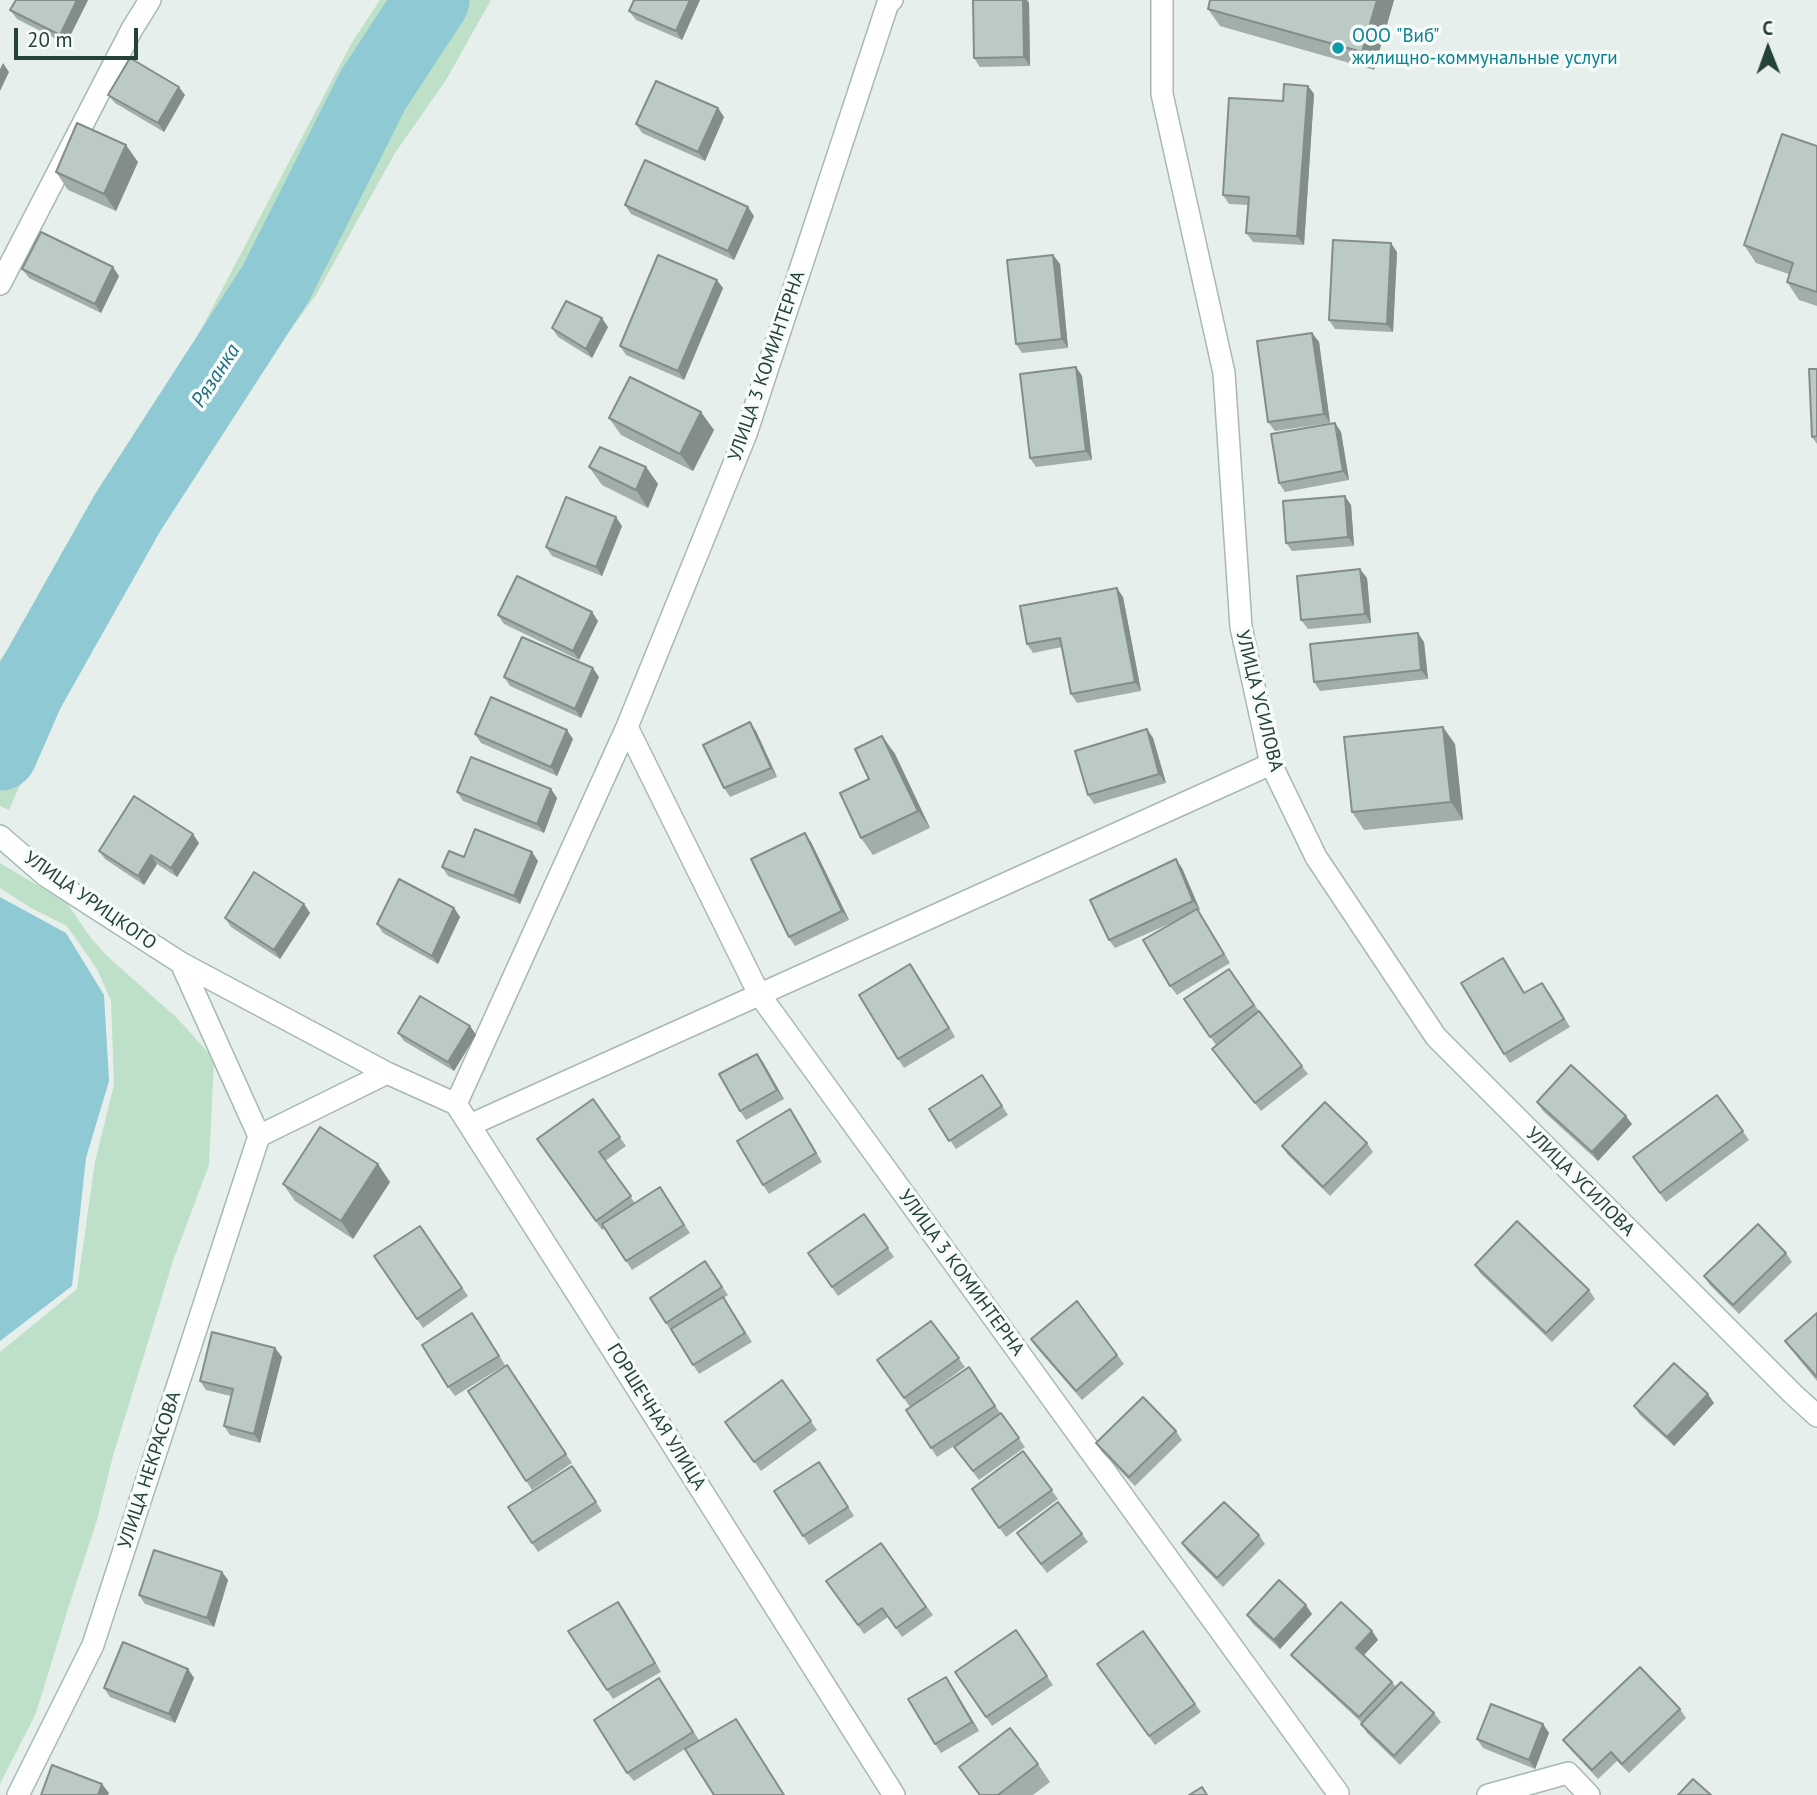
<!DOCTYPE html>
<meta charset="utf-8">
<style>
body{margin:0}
#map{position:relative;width:1817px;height:1795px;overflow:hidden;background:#e6efeb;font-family:"PT Sans",sans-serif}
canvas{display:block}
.north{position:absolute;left:1733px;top:14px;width:70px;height:70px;-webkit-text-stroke:5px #f7fbf9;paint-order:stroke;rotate:359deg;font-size:19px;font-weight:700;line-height:28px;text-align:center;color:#24423a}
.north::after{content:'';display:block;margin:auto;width:24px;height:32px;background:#24423a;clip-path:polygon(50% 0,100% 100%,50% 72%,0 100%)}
.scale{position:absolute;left:14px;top:28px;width:124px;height:32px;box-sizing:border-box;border:4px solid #24423a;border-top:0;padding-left:9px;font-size:21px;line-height:24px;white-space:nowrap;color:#24423a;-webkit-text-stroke:5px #f7fbf9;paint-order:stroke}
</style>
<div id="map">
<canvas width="1817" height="1795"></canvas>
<div class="north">С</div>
<div class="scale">20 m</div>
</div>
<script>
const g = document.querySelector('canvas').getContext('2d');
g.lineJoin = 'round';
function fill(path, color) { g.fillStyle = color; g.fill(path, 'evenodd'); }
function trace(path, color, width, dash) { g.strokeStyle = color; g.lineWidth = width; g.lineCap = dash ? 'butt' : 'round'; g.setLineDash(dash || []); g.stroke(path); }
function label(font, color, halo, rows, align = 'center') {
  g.font = font + ' "PT Sans",sans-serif'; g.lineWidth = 7; g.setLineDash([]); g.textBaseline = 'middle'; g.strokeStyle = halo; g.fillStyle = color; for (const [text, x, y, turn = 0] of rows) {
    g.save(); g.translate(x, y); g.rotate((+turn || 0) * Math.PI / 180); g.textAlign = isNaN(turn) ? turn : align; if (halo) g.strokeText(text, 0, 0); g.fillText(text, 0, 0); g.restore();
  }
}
fill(new Path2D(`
 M380,0h111l-45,80 -51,73 -79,142 -160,216 -50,76 -97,223 -9,-4v-146l42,-57 65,-109 79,-136 165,-314z
 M0,863l67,40 24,35 16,18 70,62 37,41 -5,106 -36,96 -60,195 -16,64 -30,92 -31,101 -36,71v-432l77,-63 18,-127 19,-77 -3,-84 -14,-32 -30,-43 -36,-18 -31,-20z`), '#bfe0c8');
fill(new Path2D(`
 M0,897l66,36 38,62 5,86 -23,77 -14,128 -72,55z`), '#8ec9d4');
trace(new Path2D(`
 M0,753l27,-62 101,-179 148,-229 97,-193 59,-90`), '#8ec9d4', 75);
const street = new Path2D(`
 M1162,0v94l62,279 17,254 30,137 45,93 120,180 357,357 24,22
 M0,284l132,-255 18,-29
 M627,727l132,267 579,799 -1,2
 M181,963l206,110 69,31 129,202 309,489
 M456,1104l171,-377 119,-293 142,-431 4,-3
 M470,1125l801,-361
 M259,1136l128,-63
 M1488,1795l80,-22 21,22`);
const secondary = new Path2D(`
 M0,836l46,40 135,87 78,173 -166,509 -75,150`);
trace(street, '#a8b8b2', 24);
trace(secondary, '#a4bbb3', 24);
trace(street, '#fff', 21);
trace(secondary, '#fff', 21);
fill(new Path2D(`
 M88,0l-22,44 -49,-25 -7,-9z
 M700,0l-18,40 -46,-20 -7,-9z
 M973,0h54l2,3 1,63 -50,1 -6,-9z
 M1394,0l-20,70 -154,-44 -12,-17z
 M1308,86l6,8 -10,151 -51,-3 -7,-9 2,-28 -19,-1 -6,-9 60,-94z
 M108,95h77l-21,37 -49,-29z
 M718,108l6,9 -19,44 -63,-28 -6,-9z
 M1817,146v160l-18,-6 -12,-18 2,-8 -33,-11 -12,-18z
 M138,162l-22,49 -48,-21 -12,-18z
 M625,205l129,11 -20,44 -103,-46z
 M1397,252l-4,80 -58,-3 -6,-9z
 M1053,255l7,9 8,84 -46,5 -6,-9z
 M22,269l97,7 -18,37 -72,-35z
 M723,288l-39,92 -58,-25 -6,-9z
 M608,327l-16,31 -34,-21 -6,-9z
 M1312,333l7,9 11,81 -55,8 -7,-9z
 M1076,367l6,9 10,84 -56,7 -6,-9z
 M1817,369v75l-5,-7z
 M609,418l105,12 -21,41 -72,-36z
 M1335,423l6,9 8,48 -64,12 -6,-9z
 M589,467h57l12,17 -10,24 -46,-23z
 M1351,505l3,41 -62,5 -6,-8z
 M622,526l-20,50 -50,-20 -6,-9z
 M1367,578l4,45 -63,6 -7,-9z
 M1123,597l18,94 -64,12 -6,-9 -9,-47 -29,6 -6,-9z
 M592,612l6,9 -19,39 -75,-36 -6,-9z
 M1424,642l4,37 -108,12 -6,-9z
 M504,677h95l-18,41 -71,-32z
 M1147,729l6,9 13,45 -72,21 -6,-9z
 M756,731l21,46 -47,20 -6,-9z
 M475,734l98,5 -16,37 -76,-33z
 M882,736l13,18 35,74 -57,27 -12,-17 8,-59z
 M1455,744l8,76 -99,10 -12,-18z
 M551,789l6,9 -13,35 -81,-32 -6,-9z
 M811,842l38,78 -54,26 -6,-9z
 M199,843l-22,34 -20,-13 -13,21 -39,-26 -6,-8z
 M464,857l74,4 -18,43 -72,-28 -6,-9z
 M1182,868l18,42 -2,1 32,52 -53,32 -7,-9 8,-66 -63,28 -6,-8z
 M304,904l6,9 -30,46 -49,-32 -6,-9z
 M454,908l6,9 -22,47 -55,-31 -6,-9z
 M1509,967l15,26 25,-1 21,35 -60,36 -6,-9z
 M1229,969l30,42 49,63 -47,37 -49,-62 4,-4 -32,-46z
 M916,973l39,64 -51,31 -6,-9z
 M470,1026l6,9 -22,36 -50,-30 -6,-8z
 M757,1054l27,45 -38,21 -6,-9z
 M982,1075l26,40 -52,34 -27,-40z
 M1717,1095l32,45 -83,62 -33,-45z
 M593,1099l33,47 -21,15 30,42 31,-7 24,37 -58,37 -27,-42 -3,2 -65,-91z
 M1537,1102l95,22 -34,37 -55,-50z
 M796,1118l26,44 -53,32 -6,-9z
 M1367,1143l6,9 -43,44 -42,-41 -6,-9z
 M390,1182l-37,57 -58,-38 -12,-17z
 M864,1214l30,43 -56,39 -30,-43z
 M420,1226l48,70 -45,32 -49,-72z
 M1786,1253l6,9 -53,52 -29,-29 -6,-9z
 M705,1261l23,34 -4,3 28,44 -53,32 -33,-51z
 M1475,1265l114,25 6,9 -43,43 -71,-68z
 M1077,1301l47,63 -42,36 -45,-52 -6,-9z
 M1817,1313v68l-19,-23 -13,-17z
 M478,1321l27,44 -50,31 -7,-9z
 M931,1321l34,46 -51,37 55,-37 32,47 24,33 -46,33 -25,-33 26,-18 -43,28 -31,-47 4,-3 -33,-47z
 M275,1348l7,9 -22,86 -30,-8 -6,-9 7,-30 -25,-6 -6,-9z
 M507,1365l65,98 -40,27 -64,-99z
 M782,1380l35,50 -56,41 -36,-49z
 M1714,1403l-40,43 -34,-31 -6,-9z
 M1176,1431l6,9 -47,46 -33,-34 -6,-9z
 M1023,1451l35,48 -52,38 -34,-48z
 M819,1462l35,54 -45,29 -6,-9z
 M572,1466l30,45 -64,41 -30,-45z
 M1017,1533l65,1 6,8 -41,31z
 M1259,1535l6,9 -42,43 -35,-35 -6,-9z
 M881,1543l52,72 -31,22 -14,-20 -24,17 -38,-53z
 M222,1572l6,8 -14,47 -69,-23 -6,-9z
 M618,1602l43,70 -48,27 -45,-68z
 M1312,1614l-32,35 -27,-25 -6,-9z
 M1016,1630l37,55 -61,41 -37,-54z
 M1143,1631l58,81 -46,33 -58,-81z
 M1372,1631l6,9 -14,15 28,27 4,5 38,26 7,9 -41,43 -33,-32 -6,-9 1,-1 -64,-60 -7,-8z
 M188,1669l6,9 -19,45 -65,-26 -6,-9z
 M952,1686l27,45 -38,22 -6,-9z
 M665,1687l34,53 43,-13 -57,22 -51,32 -7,-8z
 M1680,1709l6,9 -57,55 -12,-12 -19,18 -28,-30 -7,-9z
 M1543,1724l6,9 -14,36 -52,-21 -6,-9z
 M1038,1764l12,18 -17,13h-54l-20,-28z`), '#a1aea9');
fill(new Path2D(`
 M77,0h11l-22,44 -6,-9z
 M690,0h10l-18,40 -6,-9z
 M1023,0h4l2,3 1,63 -6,-9z
 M1377,0h17l-20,70 -12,-18z
 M3,63l6,9 -9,19v-22z
 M1308,86l6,8 -10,151 -7,-9z
 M179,87l6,8 -21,37 -6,-9z
 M718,108l6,9 -19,44 -7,-9z
 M126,145l12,17 -22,49 -12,-17z
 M748,207l6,9 -20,44 -6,-9z
 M1391,243l6,9 -4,80 -6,-8z
 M1053,255l7,9 8,84 -6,-9z
 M113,267l6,9 -18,37 -6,-9z
 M717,280l6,8 -39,92 -6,-9z
 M602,318l6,9 -16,31 -6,-9z
 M1312,333l7,9 11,81 -6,-9z
 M1076,367l6,9 10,84 -6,-9z
 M701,412l13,18 -21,41 -13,-17z
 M1335,423l6,9 8,48 -6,-9z
 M646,467l12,17 -10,24 -12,-18z
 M1345,496l6,9 3,41 -6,-9z
 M616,517l6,9 -20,50 -6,-9z
 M1360,569l7,9 4,45 -6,-9z
 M1117,588l6,9 18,94 -6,-9z
 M592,612l6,9 -19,39 -6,-9z
 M1418,633l6,9 4,37 -7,-9z
 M593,668l6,9 -18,41 -6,-9z
 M750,722l6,9 21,46 -6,-9z
 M1443,727l12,17 8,76 -12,-18z
 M1147,729l6,9 13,45 -7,-9z
 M567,730l6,9 -16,37 -6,-9z
 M882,736l13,18 35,74 -12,-17z
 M551,789l6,9 -13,35 -7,-9z
 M805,833l6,9 38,78 -7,-9z
 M193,834l6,9 -22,34 -6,-9z
 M532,852l6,9 -18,43 -6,-8z
 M151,855l6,9 -13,21 -6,-9z
 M1176,859l6,9 18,42 -7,-9z
 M304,904l6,9 -30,46 -6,-9z
 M454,908l6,9 -22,47 -6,-8z
 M1197,909l6,9 27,45 -6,-9z
 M910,964l6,9 39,64 -6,-9z
 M470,1026l6,9 -22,36 -6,-9z
 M757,1054l6,8 21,37 -7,-9z
 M1626,1116l6,8 -34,37 -6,-9z
 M378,1164l12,18 -37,57 -12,-18z
 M275,1348l7,9 -22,86 -6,-9z
 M1708,1394l6,9 -40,43 -7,-9z
 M222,1572l6,8 -14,47 -7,-9z
 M618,1602l6,8 37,62 -6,-9z
 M1306,1605l6,9 -32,35 -6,-9z
 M1372,1631l6,9 -16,17 -6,-9z
 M188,1669l6,9 -19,45 -6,-9z
 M946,1677l6,9 27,45 -7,-9z
 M1543,1724l6,9 -14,36 -6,-9z
 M102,1784l7,9 -1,2h-10z`), '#838d89');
const building = new Path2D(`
 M16,0h61l-17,35 -50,-25z
 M634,0h56l-14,31 -47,-20z
 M973,0h50l1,57 -50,1z
 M1210,0h167l-15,52 -154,-43z
 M130,58l49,29 -21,36 -50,-28z
 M656,81l62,27 -20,44 -62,-28z
 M1284,84l24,2 -11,150 -51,-3 3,-36 -26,-2 6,-97 54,3z
 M77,123l49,22 -22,49 -48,-22z
 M1782,134l35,12v146l-30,-10 6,-19 -49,-18z
 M645,160l103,47 -20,44 -103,-46z
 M41,232l72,35 -18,37 -73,-35z
 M1333,240l58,3 -4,81 -58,-4z
 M658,255l59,25 -39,91 -58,-25z
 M1053,255l9,84 -46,5 -9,-84z
 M566,301l36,17 -16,31 -34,-21z
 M1312,333l12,81 -56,8 -11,-81z
 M1076,367l10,84 -56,7 -10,-84z
 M1809,369h8v67l-5,1z
 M630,377l71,35 -21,42 -71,-36z
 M1335,423l8,48 -64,12 -8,-49z
 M600,447l46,20 -10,23 -47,-23z
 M1345,496l3,41 -62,6 -3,-42z
 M566,497l50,20 -20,50 -50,-20z
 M1360,569l5,45 -64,6 -4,-44z
 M517,576l75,36 -19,39 -75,-36z
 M1117,588l18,94 -64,12 -11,-56 -33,6 -7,-38z
 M1418,633l3,37 -107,12 -4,-38z
 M522,637l71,31 -18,41 -71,-32z
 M491,697l76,33 -16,37 -76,-33z
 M750,722l21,46 -47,20 -21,-43z
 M1443,727l8,75 -99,10 -8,-75z
 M1147,729l12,45 -71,21 -13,-44z
 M882,736l36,75 -57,27 -21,-45 29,-14 -14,-30z
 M471,757l80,32 -14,35 -80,-32z
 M134,796l59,38 -22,34 -20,-13 -13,21 -39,-25z
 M475,829l57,23 -18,44 -72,-29 7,-16 15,6z
 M805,833l37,78 -53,26 -38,-78z
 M1176,859l17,42 -84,39 -19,-40z
 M254,872l50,32 -30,46 -49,-32z
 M399,879l55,29 -22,48 -55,-32z
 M1197,909l27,45 -54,32 -27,-46z
 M1503,958l21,35 18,-10 22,36 -60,35 -43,-71z
 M910,964l39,64 -51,31 -39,-64z
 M1229,969l25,36 -44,32 -26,-38z
 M420,996l50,30 -22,36 -50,-29z
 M1259,1011l43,55 -47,37 -43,-54z
 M757,1054l20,36 -37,21 -21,-37z
 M1571,1065l55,51 -34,36 -55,-50z
 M982,1075l20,31 -53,35 -20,-32z
 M1717,1095l26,36 -83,62 -27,-36z
 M593,1099l27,38 -21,15 32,44 -35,25 -59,-82z
 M1325,1102l42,41 -44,44 -41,-41z
 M790,1109l26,44 -53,32 -26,-44z
 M320,1127l58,37 -37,57 -58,-37z
 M660,1187l24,38 -58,36 -24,-37z
 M864,1214l24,34 -56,39 -24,-34z
 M1517,1221l72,69 -43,43 -71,-68z
 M1758,1224l28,29 -53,52 -29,-29z
 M420,1226l42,62 -45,31 -43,-63z
 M705,1261l17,26 -56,36 -16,-25z
 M723,1297l22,36 -52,32 -22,-36z
 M1077,1301l40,54 -41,36 -45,-52z
 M472,1313l27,43 -51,31 -26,-42z
 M1817,1313v64l-32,-36z
 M931,1321l28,37 -55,40 -27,-38z
 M212,1332l63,16 -21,86 -30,-8 9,-37 -33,-8z
 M1674,1363l34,31 -41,43 -33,-31z
 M507,1365l59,89 -40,27 -58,-90z
 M969,1367l26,39 -64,42 -25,-38z
 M782,1380l29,41 -57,41 -29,-40z
 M1143,1397l33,34 -47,46 -33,-34z
 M1001,1413l18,25 -46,33 -19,-24z
 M1023,1451l29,39 -53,38 -27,-39z
 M819,1462l29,45 -45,29 -29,-45z
 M572,1466l24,36 -64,41 -24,-36z
 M1058,1502l24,32 -41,30 -24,-31z
 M1224,1502l35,33 -42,43 -35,-35z
 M881,1543l45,64 -30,21 -14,-20 -24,17 -32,-44z
 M154,1550l68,22 -15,46 -68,-23z
 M1279,1580l27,25 -32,35 -27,-25z
 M618,1602l37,61 -48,27 -39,-59z
 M1341,1602l31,29 -16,17 36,34 -33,35 -68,-62z
 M1016,1630l31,46 -61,41 -31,-45z
 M1143,1631l52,73 -46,32 -52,-72z
 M123,1642l65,27 -19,45 -65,-26z
 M1640,1667l40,42 -58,55 -11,-12 -19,18 -29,-30z
 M946,1677l26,45 -37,22 -27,-45z
 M659,1678l34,54 -66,41 -33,-53z
 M1401,1682l33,31 -40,43 -33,-32z
 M1491,1704l52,20 -14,36 -52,-21z
 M736,1719l48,76h-70l-29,-46z
 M1010,1728l28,36 -40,31h-18l-21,-28z
 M52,1765l50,19 -4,11h-57z
 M1693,1779l18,16h-33z
 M1202,1787l5,8h-18z`);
fill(building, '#bbcac4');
trace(building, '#838d89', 2);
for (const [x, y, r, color] of [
 [1338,48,7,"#0f9aa8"]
]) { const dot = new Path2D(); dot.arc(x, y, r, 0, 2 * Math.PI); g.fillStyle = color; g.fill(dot); trace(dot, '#f7fbf9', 2.5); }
label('19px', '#0d838f', '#f7fbf9', [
 ["ООО \"Виб\"",1352,37],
 ["жилищно-коммунальные услуги",1352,59]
], 'left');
label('19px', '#24423a', '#f7fbf9', [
 ["УЛИЦА 3 КОМИНТЕРНА",767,366,-71],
 ["УЛИЦА УСИЛОВА",1259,701,76],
 ["УЛИЦА УРИЦКОГО",90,901,35],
 ["УЛИЦА УСИЛОВА",1580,1182,45],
 ["УЛИЦА 3 КОМИНТЕРНА",961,1273,54],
 ["ГОРШЕЧНАЯ УЛИЦА",656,1417,58],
 ["УЛИЦА НЕКРАСОВА",150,1470,-72]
]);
label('italic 21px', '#1c6f80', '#f7fbf9', [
 ["Рязанка",216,376,-57]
]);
</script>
